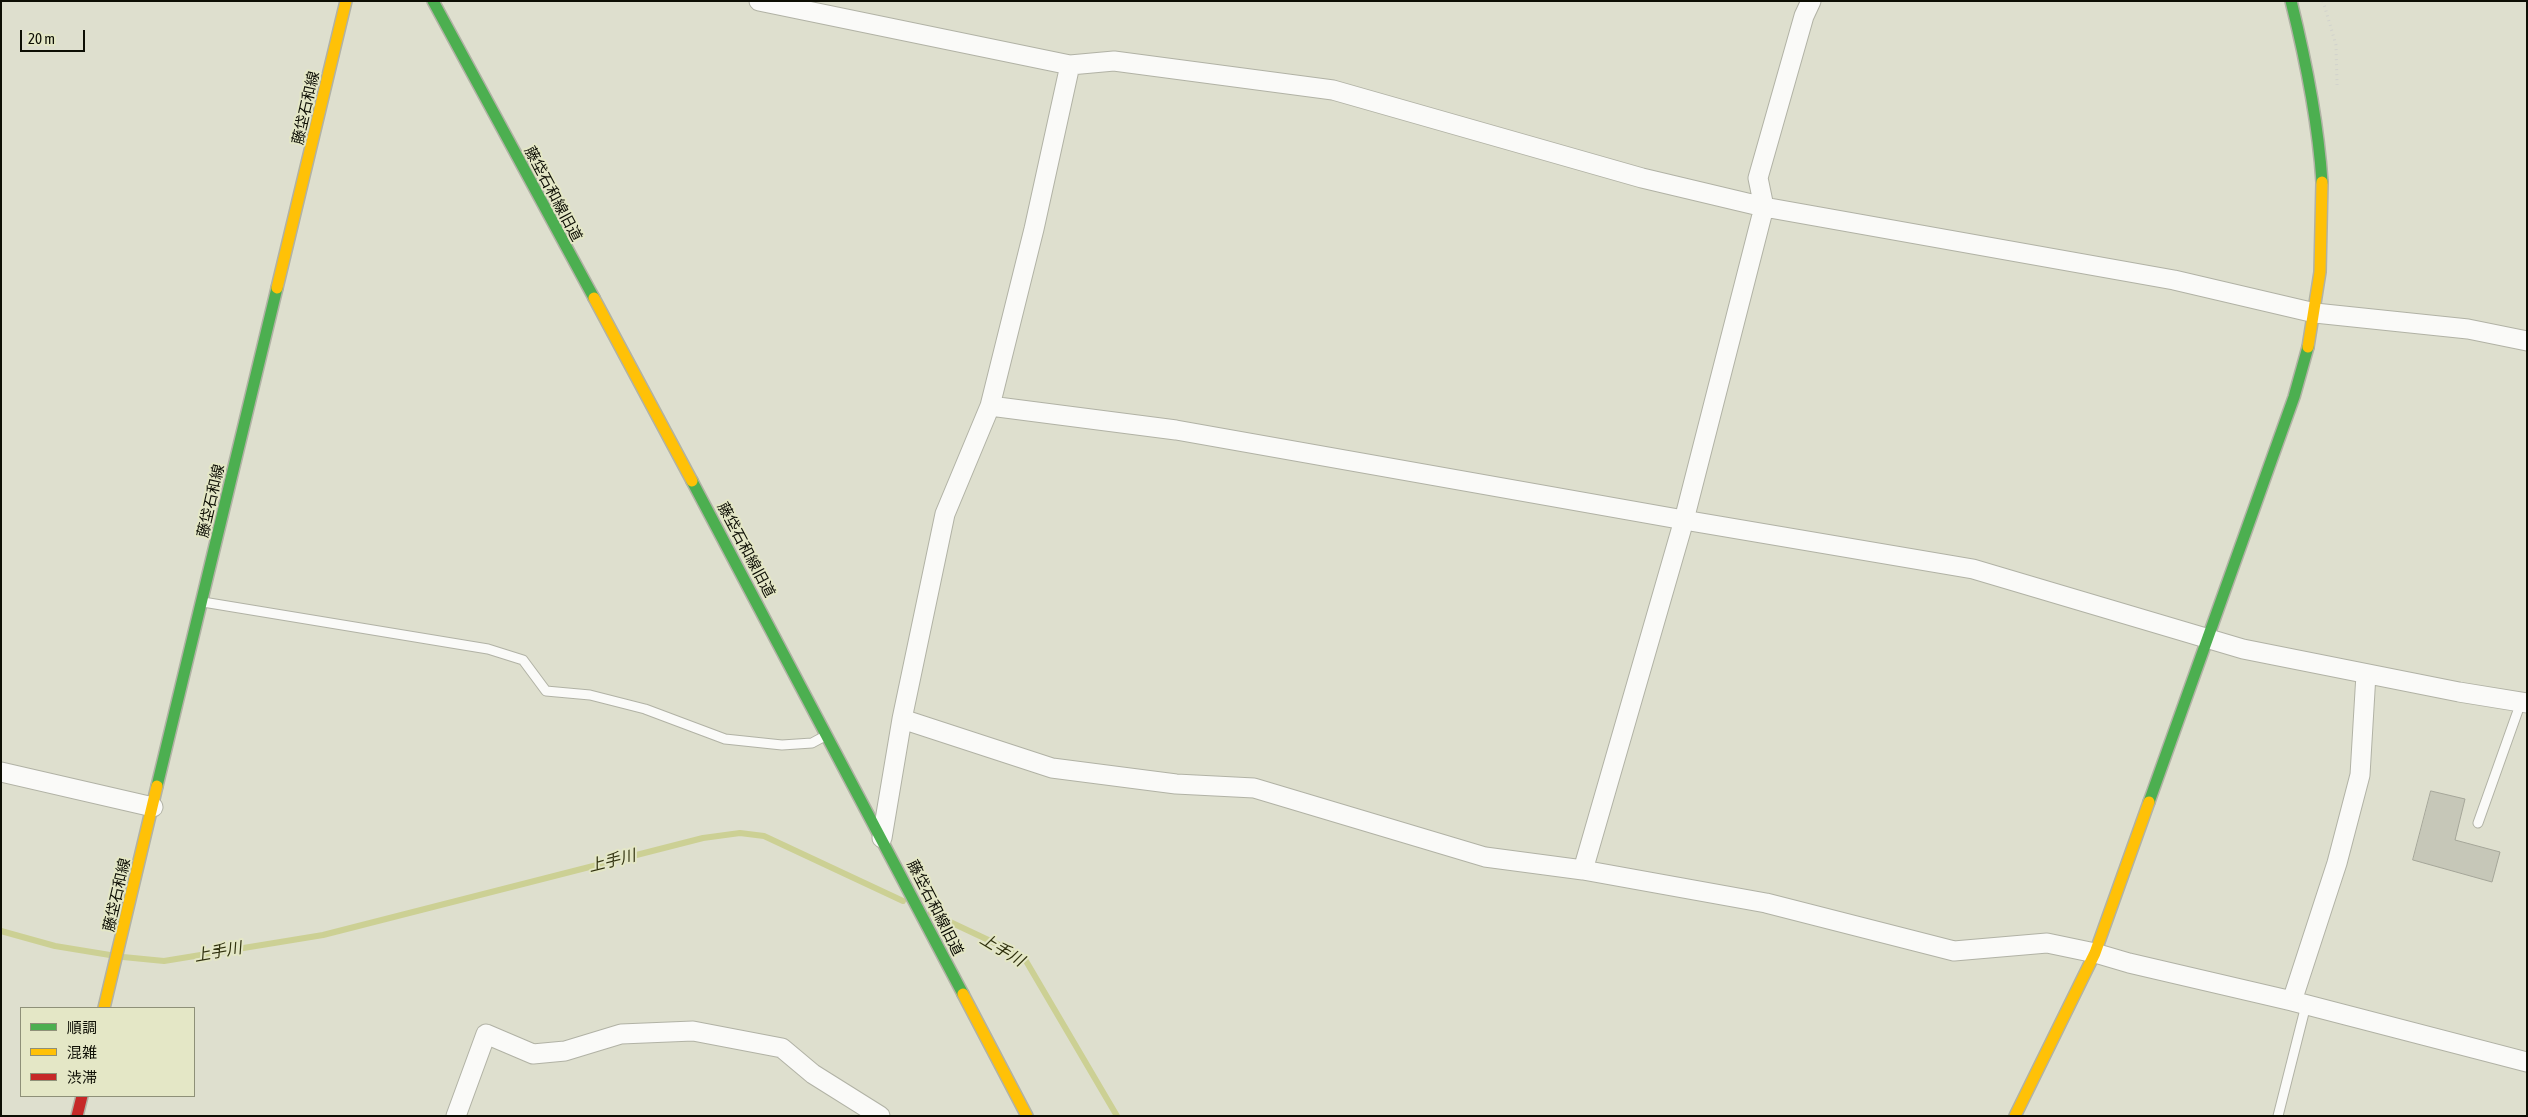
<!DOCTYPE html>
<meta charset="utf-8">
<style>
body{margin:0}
#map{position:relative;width:2528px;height:1117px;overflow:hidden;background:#dedfce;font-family:"Asap Condensed","Noto Sans JP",sans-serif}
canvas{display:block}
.frame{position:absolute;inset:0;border:2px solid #0d0e04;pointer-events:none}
.legend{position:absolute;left:20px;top:1007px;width:175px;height:90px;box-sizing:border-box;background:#e4e7c6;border:1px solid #8e9078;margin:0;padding:6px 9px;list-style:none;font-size:15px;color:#0d0e04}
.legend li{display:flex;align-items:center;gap:10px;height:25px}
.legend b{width:25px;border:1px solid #8e9078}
.scale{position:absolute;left:20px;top:30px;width:65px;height:22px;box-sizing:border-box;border:2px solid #0d0e04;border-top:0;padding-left:6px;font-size:15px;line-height:18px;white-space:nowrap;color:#0d0e04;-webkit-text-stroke:4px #e4e7c6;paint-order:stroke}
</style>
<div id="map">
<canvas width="2528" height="1117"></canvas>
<div class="frame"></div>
<ul class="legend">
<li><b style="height:6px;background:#4caf50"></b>順調</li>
<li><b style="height:6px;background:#ffc107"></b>混雑</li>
<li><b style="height:6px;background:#c62828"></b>渋滞</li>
</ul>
<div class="scale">20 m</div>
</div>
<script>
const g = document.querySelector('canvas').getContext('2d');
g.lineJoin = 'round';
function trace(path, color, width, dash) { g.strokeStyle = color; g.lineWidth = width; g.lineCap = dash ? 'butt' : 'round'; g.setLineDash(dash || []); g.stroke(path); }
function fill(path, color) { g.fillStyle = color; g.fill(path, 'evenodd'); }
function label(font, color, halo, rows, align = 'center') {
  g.font = font + ' "Asap Condensed","Noto Sans JP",sans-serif'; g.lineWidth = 4; g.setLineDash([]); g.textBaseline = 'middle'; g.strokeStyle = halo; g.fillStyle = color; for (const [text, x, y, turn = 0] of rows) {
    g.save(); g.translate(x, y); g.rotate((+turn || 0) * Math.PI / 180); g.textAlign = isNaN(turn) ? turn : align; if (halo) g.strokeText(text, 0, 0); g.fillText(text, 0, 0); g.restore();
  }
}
trace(new Path2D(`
 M931,913l68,32 27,16 91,155
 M1,931l54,15 55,9
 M123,957l41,4 159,-26 380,-97 37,-5 24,3 139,65`), '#ccd094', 6);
const building = new Path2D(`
 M2431,791l34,8 -10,41 45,12 -8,30 -79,-22z`);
fill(building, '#c6c7b8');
trace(building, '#a5a699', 1);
const lane = new Path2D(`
 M203,602l285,47 35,11 23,31 44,4 55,14 80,30 57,6 30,-2 13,-7
 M2478,823l43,-121
 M2278,1116l28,-111`);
const street = new Path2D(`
 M759,1l311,64 44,-4 219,29 309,88 122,29 410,73 141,33 153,16 59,12
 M990,406l186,24 508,90 289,49 270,80 216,43 68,11
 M902,719l150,49 124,16 78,4 231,69 98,13 183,33 188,48 93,-8 48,10 34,10 163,38 235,61
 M1,772l152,35
 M882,838l20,-119 43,-205 45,-108 44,-177 36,-164
 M1583,870l101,-350 80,-313 -6,-29 46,-162 7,-15
 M2292,1001l45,-138 23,-88 6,-101
 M456,1116l30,-82 47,20 32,-3 56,-17 72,-3 89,17 31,26 67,42`);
const fast = new Path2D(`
 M433,1l161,297
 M2291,1c15,60 27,119 31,181
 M692,481l271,513
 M157,786l120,-498
 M2149,802l145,-405 14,-50`);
const slow = new Path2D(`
 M277,288l69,-287
 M594,298l98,183
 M2308,347l12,-75 2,-90
 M963,994l64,122
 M104,1008l53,-222
 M2015,1116l80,-163 54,-151`);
const jam = new Path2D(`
 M77,1116l5,-20`);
trace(lane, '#b1b2a5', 11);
trace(street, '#b1b2a5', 21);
trace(fast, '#b1b2a5', 14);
trace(slow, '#b1b2a5', 14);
trace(jam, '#b1b2a5', 14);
trace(new Path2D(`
 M2323,1l13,44 1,40`), '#d1d2cc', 3, [1, 4]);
trace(lane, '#fafaf8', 9);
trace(street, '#fafaf8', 19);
trace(fast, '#4caf50', 11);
trace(slow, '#ffc107', 11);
trace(jam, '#c62828', 11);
label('15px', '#0d0e04', '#e4e7c6', [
 ["藤垈石和線",306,108,-77],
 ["藤垈石和線旧道",553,194,62],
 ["藤垈石和線",211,501,-77],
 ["藤垈石和線旧道",746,550,62],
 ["藤垈石和線",117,895,-77],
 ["藤垈石和線旧道",935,908,63]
]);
label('italic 16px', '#31320f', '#e4e7c6', [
 ["上手川",612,861,-14],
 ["上手川",1002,950,31],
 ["上手川",218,952,-10]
]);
</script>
